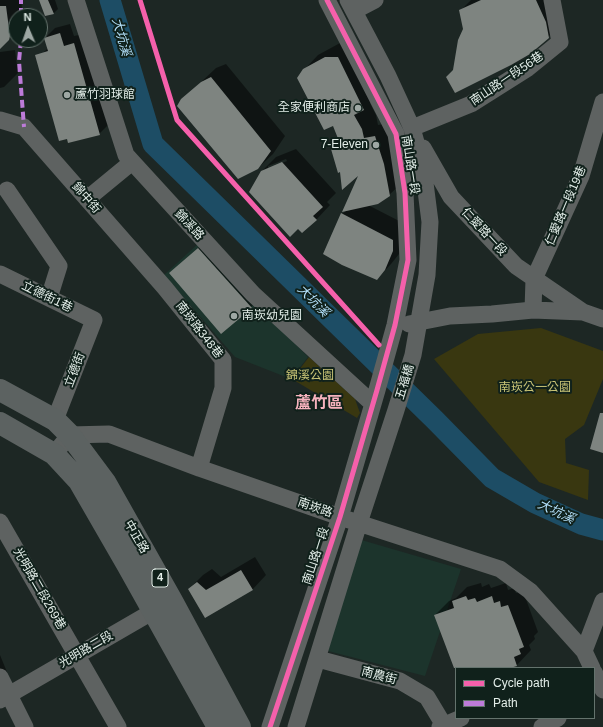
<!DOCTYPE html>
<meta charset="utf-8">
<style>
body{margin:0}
#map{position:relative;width:603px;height:727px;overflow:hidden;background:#1d2724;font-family:Helvetica,sans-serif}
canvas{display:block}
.legend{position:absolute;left:455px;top:667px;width:140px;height:52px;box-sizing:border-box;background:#10211b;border:1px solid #64736d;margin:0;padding:5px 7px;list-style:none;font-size:12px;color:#e3eee9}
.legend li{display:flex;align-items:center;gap:8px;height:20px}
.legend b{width:20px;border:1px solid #64736d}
.north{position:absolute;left:8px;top:8px;width:40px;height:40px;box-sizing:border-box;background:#10211b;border:1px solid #64736d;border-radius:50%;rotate:358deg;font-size:11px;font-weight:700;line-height:16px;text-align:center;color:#e3eee9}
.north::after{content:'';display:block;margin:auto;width:14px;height:18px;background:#9ea8a4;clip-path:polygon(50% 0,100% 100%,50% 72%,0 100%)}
</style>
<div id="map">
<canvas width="603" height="727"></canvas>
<ul class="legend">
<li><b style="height:5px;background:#f560ab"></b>Cycle path</li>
<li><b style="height:5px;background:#bd7bd9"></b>Path</li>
</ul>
<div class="north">N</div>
</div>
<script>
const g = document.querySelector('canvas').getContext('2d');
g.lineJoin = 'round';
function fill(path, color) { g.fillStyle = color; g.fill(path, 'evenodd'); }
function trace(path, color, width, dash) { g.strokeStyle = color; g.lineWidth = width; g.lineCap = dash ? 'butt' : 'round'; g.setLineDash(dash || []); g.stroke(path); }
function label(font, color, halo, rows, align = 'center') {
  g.font = font + ' Helvetica,"Noto Sans TC",sans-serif'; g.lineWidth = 4; g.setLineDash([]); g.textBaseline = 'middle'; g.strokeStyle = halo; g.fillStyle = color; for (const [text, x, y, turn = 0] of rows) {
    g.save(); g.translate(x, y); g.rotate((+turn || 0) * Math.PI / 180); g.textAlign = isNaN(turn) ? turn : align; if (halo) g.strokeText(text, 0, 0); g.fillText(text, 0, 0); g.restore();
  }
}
fill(new Path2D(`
 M199,243l109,114 -17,22 -56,-22 -71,-82z
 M358,539l103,30 -36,107 -97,-25z`), '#1c342c');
fill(new Path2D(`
 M541,328l62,23v28l-19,46 -19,14 1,24 23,7 -1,30 -49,-18 -105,-123 44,-25z
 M309,357l46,42 5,14 -3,5 -65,-39z`), '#393710');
fill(new Path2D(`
 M0,0h21l2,16h-7v15l-16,15z
 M40,0h15l3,9 -5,5z
 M471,0h79l8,27 -10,10 -94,33 10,-41 -4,-18z
 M70,24l4,12 10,-2 25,90 -10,10 -62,-75 11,-11 -3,-10 10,-10z
 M340,43l38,52 -8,8 6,12 2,10 11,-2 15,58 -15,14 -21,10 39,20v11l-8,18 -8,10 -14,15 -36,-64 6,-5 14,-38 -20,-1 -8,-22 7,-8 -7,-17 -29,-54 14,-15z
 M15,50l3,23 -14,14 -4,1v-36z
 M226,64l59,72 -12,18 -15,14 -76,-68 34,-32z
 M296,149l40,44 -9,9 3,3 -14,15 -54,-49 14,-14zM286,159l1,2 -19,8v-3z
 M208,239l53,58 -10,10 -81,-34z
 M255,557l11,18 -14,15 -47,27 -16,-28 14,-14 9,-6 9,8z
 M481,583l1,4 7,-3 2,4 15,-5 2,7 6,-2 2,5 7,-2 15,41 -4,4 1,3 -6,6 2,5 -14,15 -10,3h-51v3l-21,-56 14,-14 7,-3 11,-11z
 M0,655l7,17 -1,5 -6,7z`), '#0007');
trace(new Path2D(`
 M110,0l43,144 282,276 57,58 43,25 46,21 22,6`), '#1d4d65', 21);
fill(new Path2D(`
 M39,0h9l6,14 -9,2z
 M481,0h55l10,22 3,16 -19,16 -19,11 -56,28 -9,-16 7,-7 5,-30 5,-11 -4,-19z
 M0,6h6l4,30 -1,4 -9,9z
 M60,33l4,13 10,-3 26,92 -32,8 -1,-4 -8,2 -24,-86 13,-4 -4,-13z
 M325,57h13l26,53 -10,5 8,14 2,9 11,-2 9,28 6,32 -12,8 -36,8 16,-36 -16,14 -2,-18 -2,1 -7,-24 10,-3 -8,-20 -9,4 -27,-52 6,-9z
 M211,77l60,74 -13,18 -20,10 -61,-73 4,-7 20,-17z
 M282,162l41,45 -10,9 4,4 -15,13 -4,-4 -8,8 -41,-45 12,-21z
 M341,213l52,27v11l-8,19 -8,10 -35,-15 -19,-11z
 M198,248l54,60 -31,26 -52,-61z
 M600,413h3v40l-13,-4z
 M241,570l12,20 -48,28 -17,-29 9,-7 9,8z
 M466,596l2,4 7,-2 2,4 15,-6 2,7 6,-2 1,6 7,-2 16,42 -5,2 2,5 -7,3 3,9 -7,2h-56l-20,-53 20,-7 -2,-7z`), '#7e8480');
trace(new Path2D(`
 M76,0l50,155 127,139 120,110
 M354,11l21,-11
 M0,120l24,7 141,161 58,72v28l-24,80
 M412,128l59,-24 57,-36 32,-26 -8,-42
 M423,148l28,49 65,69 67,46 20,7
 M7,190l52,76 -10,32
 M87,199l45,-37
 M0,274l94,46 -39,100
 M533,310l1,-31 47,-103 22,-74
 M409,324l41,-8 42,-2 41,-4 50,2
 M54,454l16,-19 39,-1 90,34 141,49 160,52 30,22 54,60 8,17
 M0,522l118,205
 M584,651l19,-50
 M318,659l82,22 27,16 18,30
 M594,672l9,18
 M0,677l25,50
 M0,700l164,-95
 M270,727l70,-210 37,-127 18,-65 13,-65 -3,-67 -9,-59 -69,-134
 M296,727l63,-204 37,-113 17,-55 14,-80 3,-53 -7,-55 -11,-39 -24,-52 -40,-76
 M440,727l21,-9
 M542,727l16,-9`), '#5e6261', 17);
trace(new Path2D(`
 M0,390l55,30 15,15 35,47 67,119 68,126
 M0,423l54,31 25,27 49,85 90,161`), '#5c6261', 22);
trace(new Path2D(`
 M21,16v-16
 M21,40l-2,21 5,66`), '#bd7bd9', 4, [8, 4]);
trace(new Path2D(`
 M140,0l37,120 202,225
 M270,727l70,-210 37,-127 18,-65 13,-65 -3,-67 -9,-59 -69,-134`), '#f560ab', 5);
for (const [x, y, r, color] of [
 [67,95,4,"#9ea8a4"],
 [358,108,4,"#9ea8a4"],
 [376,145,4,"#9ea8a4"],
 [234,316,4,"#9ea8a4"]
]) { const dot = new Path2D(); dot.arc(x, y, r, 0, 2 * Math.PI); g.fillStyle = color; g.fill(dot); trace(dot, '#10211b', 1.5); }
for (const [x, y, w] of [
 [160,578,16]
]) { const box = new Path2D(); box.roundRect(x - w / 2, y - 9, w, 18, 3); g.fillStyle = '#10211b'; g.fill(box); trace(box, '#e3eee9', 1); }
label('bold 11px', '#e3eee9', null, [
 ["4",160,578]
]);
label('12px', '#e3eee9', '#10211b', [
 ["南山路一段56巷",507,79,-34],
 ["南山路一段",410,165,81],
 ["錦中街",86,198,49],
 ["仁愛路一段19巷",566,206,-67],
 ["錦溪路",189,225,47],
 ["仁愛路一段",484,232,47],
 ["立德街1巷",47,297,26],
 ["南崁路348巷",199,330,52],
 ["立德街",75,370,-69],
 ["五福橋",405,382,-73],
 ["南崁路",315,508,19],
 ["中正路",136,537,60],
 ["南山路一段",316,556,-72],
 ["光明路二段269巷",39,589,60],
 ["光明路二段",86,650,-30],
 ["南農街",379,676,15]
]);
label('12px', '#e3eee9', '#10211b', [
 ["蘆竹羽球館",75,95],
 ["全家便利商店",350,108,"right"],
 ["7-Eleven",368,145,"right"],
 ["南崁幼兒園",242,316]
], 'left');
label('12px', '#c9c476', '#10211b', [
 ["錦溪公園",310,376],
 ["南崁公一公園",535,388]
]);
label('italic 13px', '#b1def8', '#10211b', [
 ["大坑溪",121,37,74],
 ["大坑溪",313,301,45],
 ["大坑溪",556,512,25]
]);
label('bold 16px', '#f6b2bd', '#10211b', [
 ["蘆竹區",319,404]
]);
</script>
